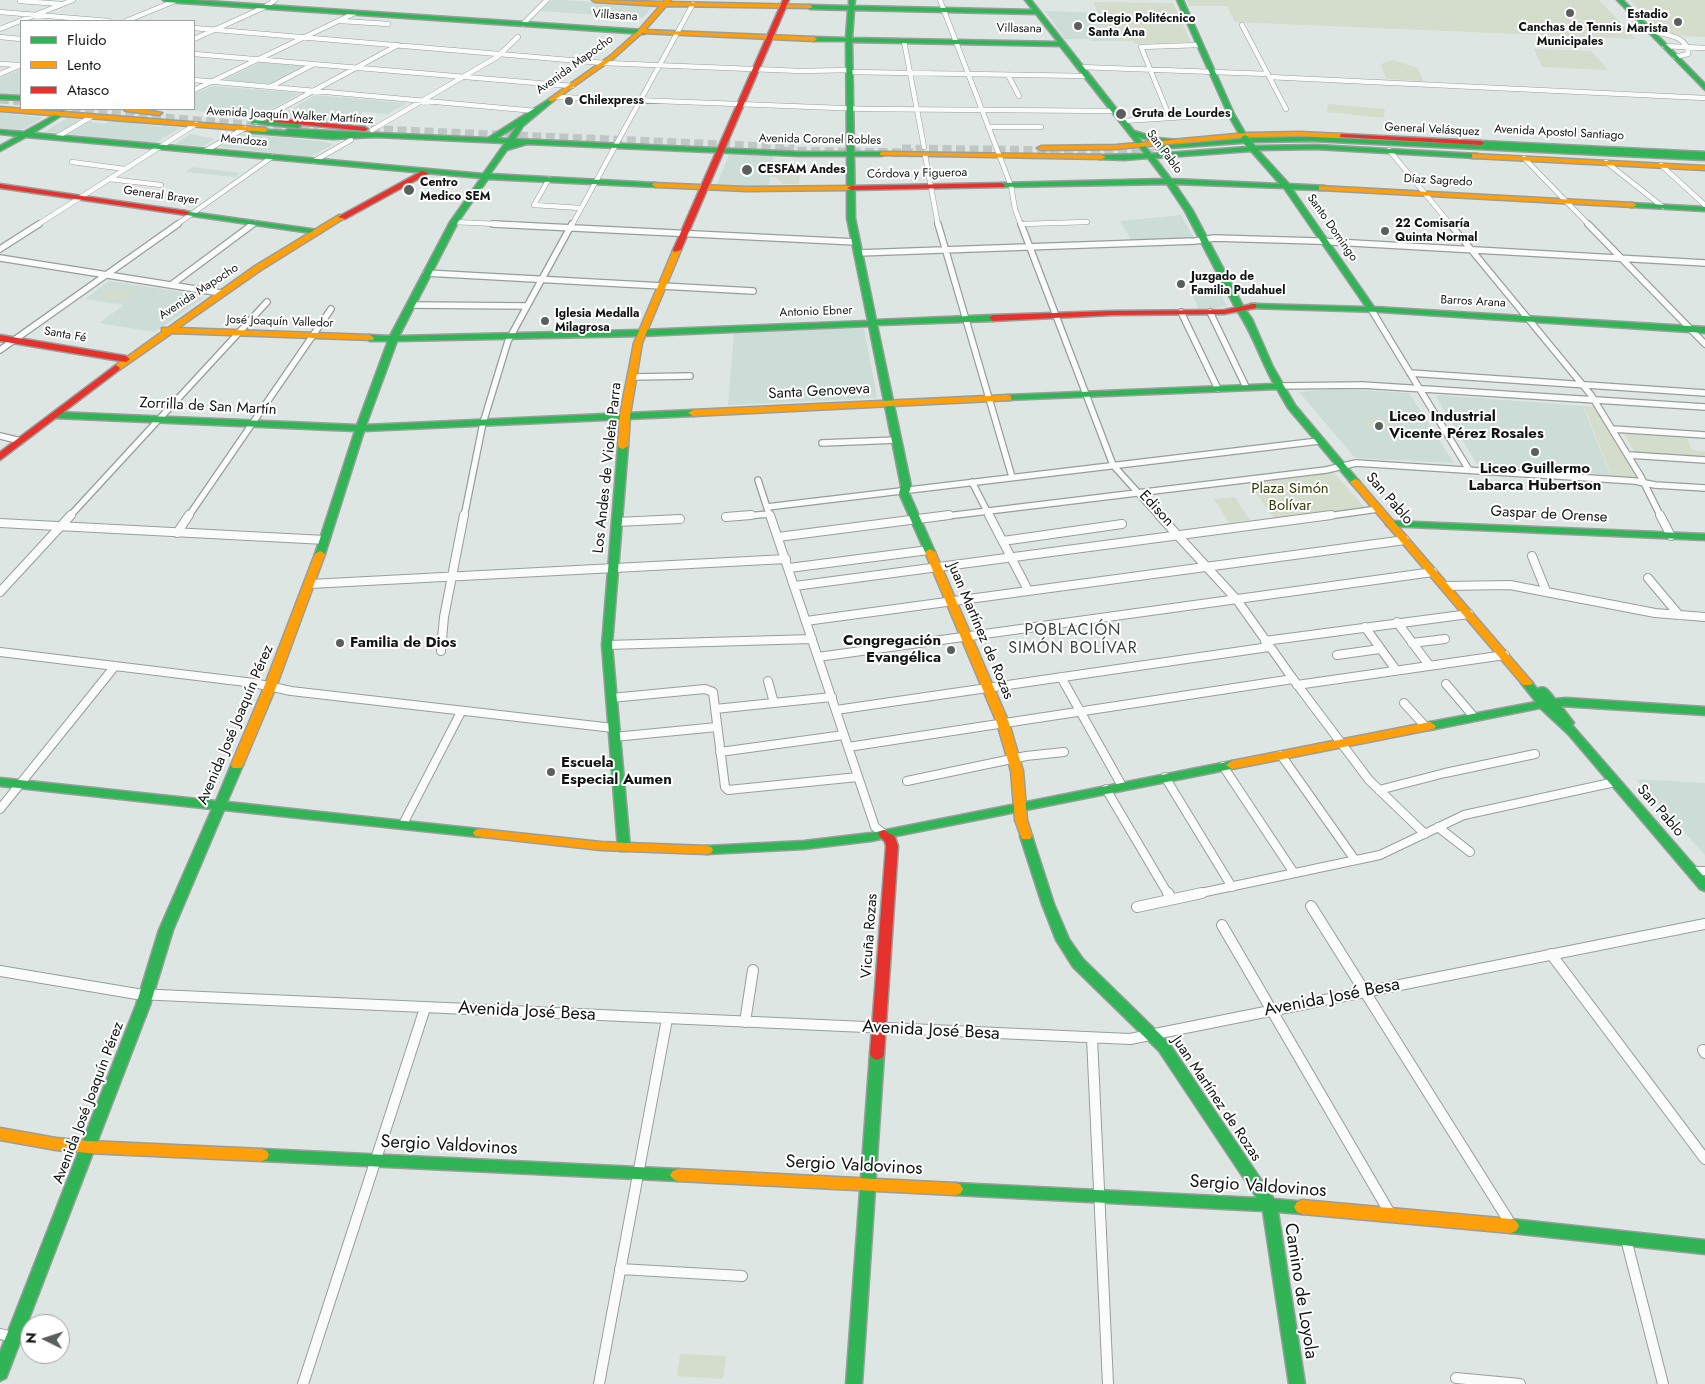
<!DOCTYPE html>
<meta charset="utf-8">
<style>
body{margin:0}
#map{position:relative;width:1705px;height:1384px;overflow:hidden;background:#dee6e3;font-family:Jost,sans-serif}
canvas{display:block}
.legend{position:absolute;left:20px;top:20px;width:175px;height:90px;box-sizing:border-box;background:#fff;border:1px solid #a0a2a1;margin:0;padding:6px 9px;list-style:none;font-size:15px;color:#111614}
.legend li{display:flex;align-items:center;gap:10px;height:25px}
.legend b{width:25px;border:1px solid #a0a2a1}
.north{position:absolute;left:20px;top:1314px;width:50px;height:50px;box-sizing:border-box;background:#fff;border:1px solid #a0a2a1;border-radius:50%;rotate:274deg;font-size:14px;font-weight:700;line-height:20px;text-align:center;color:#111614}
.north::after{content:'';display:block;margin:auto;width:18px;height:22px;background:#595f5c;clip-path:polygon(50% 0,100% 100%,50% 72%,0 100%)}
</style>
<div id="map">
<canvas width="1705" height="1384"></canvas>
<ul class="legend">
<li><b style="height:6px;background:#30b455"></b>Fluido</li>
<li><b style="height:6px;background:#ff9f0a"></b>Lento</li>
<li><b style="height:6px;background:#e5322d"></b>Atasco</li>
</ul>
<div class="north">N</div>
</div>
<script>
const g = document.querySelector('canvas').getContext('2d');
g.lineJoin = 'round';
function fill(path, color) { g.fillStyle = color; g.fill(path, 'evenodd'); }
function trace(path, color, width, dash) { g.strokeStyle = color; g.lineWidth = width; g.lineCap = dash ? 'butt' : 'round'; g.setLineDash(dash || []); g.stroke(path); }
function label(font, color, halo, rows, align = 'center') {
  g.font = font + ' Jost,sans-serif'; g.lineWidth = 4; g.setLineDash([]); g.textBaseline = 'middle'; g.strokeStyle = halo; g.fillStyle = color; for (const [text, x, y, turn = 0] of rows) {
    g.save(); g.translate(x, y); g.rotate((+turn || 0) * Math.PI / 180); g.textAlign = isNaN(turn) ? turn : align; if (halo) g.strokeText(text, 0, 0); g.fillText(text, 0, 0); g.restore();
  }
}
fill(new Path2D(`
 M552,0h11l90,6 -10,12 -102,-7z
 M1045,11l53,2 4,16 15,1 2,11h-26v-2h-28z
 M261,62l46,4 -34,18 -50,-4z
 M21,69v26l-21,-1v-16z
 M213,86l85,7 1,1 -40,22 -89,-7h24v-15z
 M316,95l89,8 1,1 -19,10 -24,-2 -13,11 -73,-6z
 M0,113l41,4 1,1 -21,12 -21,-2z
 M67,118l38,6 4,-3 20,1 32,5 3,-1 16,2 -25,15 -110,-11z
 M190,134l25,5 -12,7 -28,-2z
 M243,134l76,7 15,3 -25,13 -89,-10z
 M729,155l44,1 -4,30 -52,-2z
 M193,167l48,6 -7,4 -49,-5z
 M1181,215l13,23 -62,3 -12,-20z
 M109,281l91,14 3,2 -2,3 -46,32 -56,-9 25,-18 -39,-6z
 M1219,291l8,15 -28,4 -8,-18z
 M864,328l13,69 -2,1 -147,7 6,-72z
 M1335,389l74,4 45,70 -99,-5 -56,-66z
 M1438,395l145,11 27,69 -133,-11 -41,-67z
 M1636,779l69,4v72z`), '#ccdcd7');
fill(new Path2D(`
 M1187,0h412l37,39 -401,-17 -8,-16h-38z
 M1630,0h75v37l-20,-1 -27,-7z
 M1094,2l79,1 18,39 -56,2 -2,-3h-14l-2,-11 -15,-1z
 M1534,49l57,2 17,19 -66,-3z
 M1392,60l26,8 5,13 -37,-2 -5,-15z
 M1328,104l57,5 -1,9 -57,-6z
 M1586,131l32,2 4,8 -32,-2z
 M773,163h28l-2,21h-16l-7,-7h-5z
 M109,289l26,4 -11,8 -26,-4z
 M1584,406l12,1 42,72 -26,-1z
 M1390,418l6,8 -30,2 -5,-9z
 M1624,434l63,4 5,12 13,1v8l-69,-5z
 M1332,471l33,37 -89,13 -28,-39z
 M1235,497l15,23 -21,3 -15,-24z
 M680,1354l46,2 -3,23 -46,-3z`), '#d4dccc');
trace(new Path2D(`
 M0,99l21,2
 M58,109l260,22
 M357,129l437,19
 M902,149l172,2
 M784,151l129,2
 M1064,155l98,-2`), '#bfc7c4', 9, [9, 4.5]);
const streetFar3 = new Path2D(`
 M940,0l71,186 4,23 6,16
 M20,1l41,3
 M0,12l109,9
 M126,21l49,-20
 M341,21l47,3
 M523,24l24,-24
 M1242,25l44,84
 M194,28l410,35 197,8 49,-1
 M0,29l73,-29
 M1650,31c15,4 38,4 38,23l-13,3
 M0,37l21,2
 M194,39l71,-32 10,-7
 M904,41l20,106
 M1664,46l41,2
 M194,54l378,32
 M0,64l19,1
 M1080,67l188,7
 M850,72l238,4
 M0,74l21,-9
 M1008,75l11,21
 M1269,77l436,21
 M194,80l342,31
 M270,87l44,-23
 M194,90l161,-77
 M556,97l310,12 249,2
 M1170,118l-29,-71 58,-2
 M1123,121l108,-7
 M256,122l142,-77
 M988,127h53
 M372,130l125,-73 21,-20
 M57,137l34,-20
 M1389,150l62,75
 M205,151l40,-23
 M925,155l13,70
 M1524,158l65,67
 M314,161l37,-21
 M72,162l53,7
 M1606,162l57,45
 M1661,165l44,40
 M109,179l52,6
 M549,179l-15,26 46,3
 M454,222l64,3
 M1022,224l65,-2
 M37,225l159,-101
 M176,225l96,-68
 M251,225l3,-2
 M572,225l121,-221`);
const streetFar2 = new Path2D(`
 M493,224l363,18
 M938,224l74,253
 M1021,224l92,241 47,52
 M1450,224l141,171 50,82 20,40
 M1588,224l117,120
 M0,249l39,-25
 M858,253l337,-12 19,-3 103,3 388,22
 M0,258l221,35
 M426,273l327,18
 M171,285l82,-61
 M410,305l117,1
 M1371,309l98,161
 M1181,312l37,77
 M1210,312l36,75
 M0,350l178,-126
 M1410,373l295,20
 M632,377l58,-1
 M1278,386l84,-1 343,22
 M1613,429l92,6
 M0,436l21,5
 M822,443l75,-3
 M1629,455l76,5
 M758,480l12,37
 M972,482l18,35
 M767,507l552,-66
 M69,517l198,-215
 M188,517l143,-208
 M464,517l19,-94 25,-82 64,-117
 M733,517l37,-3
 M939,517l387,-47 30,-7 279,18 20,4 50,3
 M1321,517l57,-8`);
const streetFar1 = new Path2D(`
 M770,515l105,312 9,7
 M989,515l39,75
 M1159,515l78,85 56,79 76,101 56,54
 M1660,515l11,21
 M726,517l25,-2
 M617,522l63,-3
 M0,523l325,17
 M177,533l12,-18
 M778,537l171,-22
 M1003,541l119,-17
 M1532,556l14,35
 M789,568l140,-18
 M1648,578l31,37
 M310,584l476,-25
 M795,586l536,-71
 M1445,586l65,-1 145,28 50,4
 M0,592l71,-77
 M806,621l599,-81
 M1397,622l32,43
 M1365,627l31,43
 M1265,641l204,-27
 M1412,643l33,-4
 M607,645l205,-6
 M441,651l3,-34 20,-102
 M0,652l254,31 37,8 322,37
 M1337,655l43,-6
 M818,657l615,-85
 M1061,677l61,109
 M768,681l6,22
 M1446,684l28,33
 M1297,685l208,-30
 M611,698l94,-9 8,3 12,95 3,3 130,-13
 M1404,703l21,23
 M715,709l117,-12
 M836,710l433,-63
 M614,737l103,-10
 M848,747l445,-68
 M720,752l124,-17
 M1281,755l74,105
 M1223,766l71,107
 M1165,777l67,110
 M907,781l119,-25 38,-4
 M1106,789l62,105
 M1379,790l66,-17 90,-19
 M0,809l115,-143
 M403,824l58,-112
 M1438,827l32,25
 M1692,871h13
 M1196,894l184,-39 84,-40 151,-33`);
const street = new Path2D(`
 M1168,893l3,6
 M1311,906l201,320
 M1137,907l65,-14
 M1222,925l169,290
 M1551,954l154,205
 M0,971l137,23 993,45 575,-115
 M745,1022l8,-52
 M1092,1038l16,346
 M1703,1050l2,3
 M1626,1239l37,145
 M620,1269l122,7
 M0,1334l14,3
 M1456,1378l64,6
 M303,1384l122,-376
 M599,1384l68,-365`);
const fast = new Path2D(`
 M163,0h29l452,30 3,2 -3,2 -478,-32z
 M849,0h6l-1,6 179,4 -8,-10h6l103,131 23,7 21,2 3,2c-10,6 -31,-2 -43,-5l13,17 97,-7 3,-3 4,2 61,-1 162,9v4h-3l-159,-9 -58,1 31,34 36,2v4h-3l-30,-1 82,118 331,20v6l-324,-21 -131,-4v-4h3l113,3 -82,-119 -109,-4 18,27 51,97 8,11 21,48 22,38 63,75 2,2 -2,2h-6l-64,-76 -11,-19 -272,11v-4l3,-1 266,-11c-14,-25 -22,-53 -38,-75l-51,-98 -18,-27 -166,3 -4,-2 4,-2 163,-4 -16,-21 -24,2 -25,-1v-4h3l43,-1 -85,-108 -208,-4 2,110h28l4,2 -4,2h-28l1,62 21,102 117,-5 4,3 -4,3 -116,4 34,161 -2,7 26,59 -1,2 -4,1 -5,-3 -26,-59 2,-7 -32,-160 -228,10 -244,5 -31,84 327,-15 5,3 -5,3 -329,15 -39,123 -5,3 -5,-3 40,-123 -300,-13 -5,-3 5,-3 302,13 31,-84h-18l-4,-3 4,-3 20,1 60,-114 31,-44 -455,-41 -26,14v-5l18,-10 -18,-2v-4l24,2 38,-21 2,1v2l-31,19 450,41 22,-31 -129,-6 -43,2 -81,-6 -3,-2 3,-2 33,2 3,-2 200,9 63,-40 3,2 -1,1 -30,25 -8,13 285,13h47l-1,-111h-32l-3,-2 3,-2 32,1 2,-28 -38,-1 -3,-2 3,-2 39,1zM854,10l182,4 22,28 -206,-4zM517,126l-9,13 -11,-1zM527,144l273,12h47v62l21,103 -227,9 -242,6 59,-114 30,-43 168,8 4,-2 -4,-2 -166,-9 17,-24zM1251,151l29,33 -109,-5 -16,-21z
 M1177,0h6l51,114 14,24 64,-1 169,8 -3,-2 3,-2 224,11v8l-393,-19 -57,1 -99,7v-2l2,-1 84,-7 -14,-25z
 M1617,0h6l82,84v6z
 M0,95l21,1v4l-21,-1z
 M254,120l44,4 3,2 -3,2 -46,-5v-2z
 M1630,203l75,4v4l-72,-4h-3z
 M183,211l135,19 4,2 -4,2 -132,-19 -4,-2z
 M623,443l5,3 -16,199 18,203 -2,3h-8l-2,-3 -16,-203 16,-199z
 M1391,521l314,13v6l-318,-14 -1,-2 1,-2z
 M1527,680l4,1 6,8c9,-5 13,4 18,10l11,-1 139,9v8l-144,-9 13,17 -2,2 133,153v13l-5,-2 -131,-154 -29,-27 -110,22 -6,-4 6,-4 106,-20 -15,-19z
 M237,761l6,4 -16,37 252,27 4,1 2,3 -2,3 -4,1 -255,-27 -51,120 -23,75 -142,368 -2,5 -6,3v-29l136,-347 23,-75 53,-121 -212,-23v-8l216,23 15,-36z
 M1232,761l4,1 2,3 -2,3 -365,73 -67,8 -97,5 -4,-1 -2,-3 2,-3 4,-1 97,-5 67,-8z
 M1026,832l4,1 2,3 22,68 15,35 14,20 86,84 105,156 33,3 3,5 -3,5 -5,2 -24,-2 27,172h-16l-26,-173 -308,-16 -5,-1 -3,-5 3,-5 5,-1 302,15 -98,-147 -86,-84 -17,-27 -14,-36 -22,-68 2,-3z
 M877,1048l5,2 2,4 -22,330h-16l24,-330 2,-4z
 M262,1149l416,20 5,2 3,4 -3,4 -5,2 -416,-20 -5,-2 -2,-4 2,-4z
 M1511,1219l194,21v14l-194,-21 -5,-2 -3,-5 3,-5z`);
const slow = new Path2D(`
 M592,0l71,2 2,-2h6l-2,2 141,3 2,1v2l-146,-2 -21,24 169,7 3,2 -3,2 -172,-8 -28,25 -61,43h-4v-2l61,-43 28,-25 22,-25 -65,-4z
 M0,107l265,21 3,2 -3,2 -265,-21z
 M123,109h18l21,4 -3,2 -33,-4z
 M1300,132l42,2 3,2 -3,2 -42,-2 -53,1 -131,12 -75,1 -4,-2 4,-2 75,-1 131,-12z
 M882,152l220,3 4,2 -4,2 -222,-4v-2z
 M1472,154l233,12v4l-230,-12h-3z
 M653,183l94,4 104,-1 4,2 -4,2 -104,1 -91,-4 -4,-2z
 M1319,186l314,17 4,2 -4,2 -311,-17h-3z
 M339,215l7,2 -85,53 -83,58 192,7 4,3 -1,2 -201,-7 -53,37h-6l-1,-2 50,-36v-4h6l87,-62z
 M674,248l7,2 -39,93 -12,72 -2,31 -5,3 -3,-1 -2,-2 2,-31 14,-72z
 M1008,395l3,1v4l-318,16 -5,-3 5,-3z
 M1355,479l3,1 173,201 2,2 -2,2h-8l-171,-201 -2,-2z
 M930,549l5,3 74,171 14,48 4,49 5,16 -2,3h-8l-7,-19 -4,-49 -14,-48 -72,-171z
 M320,551l5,3 -49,133 -33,78 -2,3h-8l-2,-3 33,-78 51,-133z
 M1430,722l6,4 -2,3 -202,40 -6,-4 6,-4z
 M479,829l122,13 106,4 4,1 2,3 -2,3 -4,1 -106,-4 -126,-14 -2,-3 2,-3z
 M0,1128l56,10 32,3 174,8 5,2 2,4 -2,4 -5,2 -174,-8 -32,-3 -56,-10z
 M678,1169l277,14 5,1 3,5 -3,5 -5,1 -277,-14 -5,-2 -3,-4 3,-4z
 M1302,1200l209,19 5,2 3,5 -3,5 -5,2 -209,-19 -5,-2 -3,-5 3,-5z`);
const jam = new Path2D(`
 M783,0h6l-108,250 -7,2 -1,-2z
 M269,118l96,9 3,2 -3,2 -98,-10v-2z
 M1342,134l139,7 3,2 -3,2 -141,-8v-2z
 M422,171l7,2 -84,46 -7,-2z
 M1001,183l4,2 -1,2 -153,3 -4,-2 4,-2z
 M0,184l186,27 4,2 -4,2 -186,-27z
 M1253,304h3v4l-32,6 -111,1 -120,6 -4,-3 4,-3 120,-4 111,-1z
 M0,335l126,21 4,3 -4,3 -126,-21z
 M116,365l4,3 -1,2 -119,90v-8z
 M884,830l11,7 3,9 -14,208 -2,4 -5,2 -5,-2 -2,-4 16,-208 -1,-4 -7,-8 2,-3z`);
trace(streetFar3, '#989e9c', 5.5);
trace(streetFar2, '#989e9c', 8);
trace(streetFar1, '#989e9c', 10);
trace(street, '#989e9c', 12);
trace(fast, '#989e9c', 3);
trace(slow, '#989e9c', 3);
trace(jam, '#989e9c', 3);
trace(streetFar3, '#fafbfb', 4.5);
trace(streetFar2, '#fafbfb', 5.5);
trace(streetFar1, '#fafbfb', 8);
trace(street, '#fafbfb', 10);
fill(fast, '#30b455');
fill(slow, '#ff9f0a');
fill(jam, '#e5322d');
const fastBridge = new Path2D(`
 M1245,139l6,7`);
trace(fastBridge, '#989e9c', 8, []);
trace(fastBridge, '#30b455', 7);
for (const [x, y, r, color] of [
 [1570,13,5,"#595f5c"],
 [1678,22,5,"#595f5c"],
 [1078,26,5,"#595f5c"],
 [569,101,5,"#595f5c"],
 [1121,114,6,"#595f5c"],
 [747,170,6,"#595f5c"],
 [409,190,6,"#595f5c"],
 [1385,231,5,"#595f5c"],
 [1181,284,5,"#595f5c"],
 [545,321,5,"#595f5c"],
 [1379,426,5,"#595f5c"],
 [1535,452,5,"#595f5c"],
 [340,643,5,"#595f5c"],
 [951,650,5,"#595f5c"],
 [551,772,5,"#595f5c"]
]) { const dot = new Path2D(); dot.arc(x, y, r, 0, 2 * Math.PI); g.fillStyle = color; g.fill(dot); trace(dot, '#fff', 2); }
label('bold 12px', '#111614', '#fff', [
 ["Estadio",1668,15,"right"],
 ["Marista",1668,29,"right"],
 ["Colegio Politécnico",1088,19],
 ["Santa Ana",1088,33],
 ["Canchas de Tennis",1570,28,"center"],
 ["Municipales",1570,42,"center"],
 ["Chilexpress",579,101],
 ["Gruta de Lourdes",1132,114],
 ["CESFAM Andes",758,170],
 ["Centro",420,183],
 ["Medico SEM",420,197],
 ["22 Comisaría",1395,224],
 ["Quinta Normal",1395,238],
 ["Juzgado de",1191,277],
 ["Familia Pudahuel",1191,291],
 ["Iglesia Medalla",555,314],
 ["Milagrosa",555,328]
], 'left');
label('12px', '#111614', '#fff', [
 ["Villasana",615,16,4],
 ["Villasana",1019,29,1],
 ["Avenida Mapocho",575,65,-36],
 ["Avenida Joaquín Walker Martínez",290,116,3],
 ["General Velásquez",1432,130,3],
 ["Avenida Apostol Santiago",1559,133,3],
 ["Avenida Coronel Robles",820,140,1],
 ["Mendoza",244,141,5],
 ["San Pablo",1164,152,53],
 ["Córdova y Figueroa",917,174,-1],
 ["Díaz Sagredo",1438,181,3],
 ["General Brayer",161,196,8],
 ["Santo Domingo",1332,228,55],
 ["Avenida Mapocho",199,292,-33],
 ["Barros Arana",1473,302,3],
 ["Antonio Ebner",816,312,-2],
 ["José Joaquín Valledor",280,322,2],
 ["Santa Fé",65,335,10]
]);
label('15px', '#111614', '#fff', [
 ["Santa Genoveva",819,392,-3],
 ["Zorrilla de San Martín",208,407,3],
 ["Los Andes de Violeta Parra",608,468,-84],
 ["San Pablo",1389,499,49],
 ["Edison",1156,509,47],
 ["Gaspar de Orense",1549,515,3],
 ["Juan Martínez de Rozas",980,631,67],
 ["Avenida José Joaquín Pérez",236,725,-67],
 ["San Pablo",1660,811,49],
 ["Vicuña Rozas",870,936,-86],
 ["Juan Martínez de Rozas",1216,1099,56],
 ["Avenida José Joaquín Pérez",89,1103,-69]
]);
label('bold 15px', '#111614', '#fff', [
 ["Liceo Industrial",1389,417],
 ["Vicente Pérez Rosales",1389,434],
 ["Liceo Guillermo",1535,469,"center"],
 ["Labarca Hubertson",1535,486,"center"],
 ["Congregación",941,641,"right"],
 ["Evangélica",941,658,"right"],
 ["Familia de Dios",350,643],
 ["Escuela",561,763],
 ["Especial Aumen",561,780]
], 'left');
label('15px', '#313d08', '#fff', [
 ["Plaza Simón",1290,489],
 ["Bolívar",1290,506]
]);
g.letterSpacing = '1px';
label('16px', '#3b4642', '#fff', [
 ["POBLACIÓN",1073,631],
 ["SIMÓN BOLÍVAR",1073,649]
]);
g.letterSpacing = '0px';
label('18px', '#111614', '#fff', [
 ["Avenida José Besa",1332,998,-11],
 ["Avenida José Besa",527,1012,3],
 ["Avenida José Besa",931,1031,3],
 ["Sergio Valdovinos",449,1146,3],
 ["Sergio Valdovinos",854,1166,3],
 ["Sergio Valdovinos",1258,1187,4],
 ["Camino de Loyola",1300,1291,81]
]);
</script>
